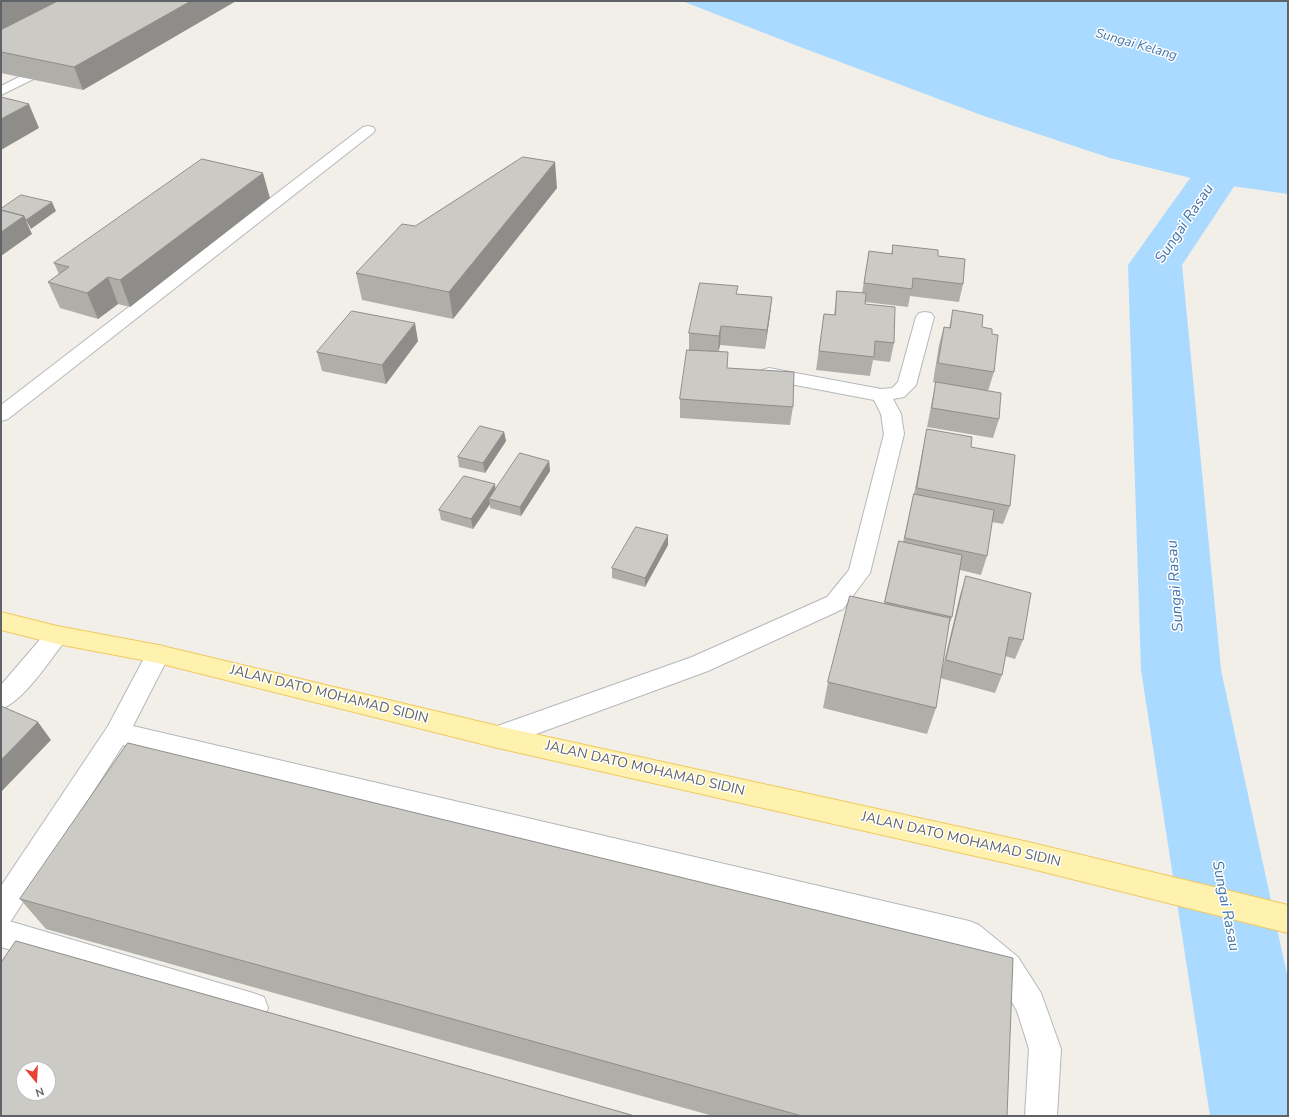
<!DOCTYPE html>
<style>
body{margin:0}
#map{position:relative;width:1289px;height:1117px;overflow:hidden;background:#f1efe8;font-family:"Nunito Sans",sans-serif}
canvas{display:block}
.frame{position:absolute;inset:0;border:2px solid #5f6368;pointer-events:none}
.north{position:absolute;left:16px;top:1061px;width:40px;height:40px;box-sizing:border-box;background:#fff;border:1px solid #bfc1c3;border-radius:50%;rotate:162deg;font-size:11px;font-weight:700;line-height:16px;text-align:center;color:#5f6368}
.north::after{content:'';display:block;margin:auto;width:14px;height:18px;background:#ea4335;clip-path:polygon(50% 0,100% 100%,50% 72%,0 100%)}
</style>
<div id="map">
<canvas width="1289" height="1117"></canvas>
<div class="frame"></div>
<div class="north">N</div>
</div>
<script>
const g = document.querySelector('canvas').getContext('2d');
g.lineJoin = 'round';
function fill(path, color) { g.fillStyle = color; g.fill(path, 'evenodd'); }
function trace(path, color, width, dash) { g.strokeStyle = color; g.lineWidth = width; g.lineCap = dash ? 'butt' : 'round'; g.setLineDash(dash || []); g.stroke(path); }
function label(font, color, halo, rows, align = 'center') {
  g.font = font + ' "Nunito Sans",sans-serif'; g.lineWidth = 3; g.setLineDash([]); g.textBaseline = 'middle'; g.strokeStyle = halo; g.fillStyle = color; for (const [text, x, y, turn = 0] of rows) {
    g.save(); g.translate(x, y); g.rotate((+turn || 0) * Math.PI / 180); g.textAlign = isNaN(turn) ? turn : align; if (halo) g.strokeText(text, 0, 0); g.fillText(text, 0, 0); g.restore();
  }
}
fill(new Path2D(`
 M682,1h606v193l-77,-11 -101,-25 -129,-43 -186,-70z`), '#aadaff');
fill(new Path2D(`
 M1269,87l16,3 3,5v10l-106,160 39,405 67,309v137h-78l-69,-446 -13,-405 125,-175z`), '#aadaff');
const minor = new Path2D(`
 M51,61l5,1 1,3 -1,3 -55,27v-9z
 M368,126l5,1 2,3 -2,3 -365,286 -7,2v-16l362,-278z
 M925,312l6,1 3,4 -18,68 -12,12 -11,2 8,15 3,20 -34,139 -27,36 -135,62 -210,77 -9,-3 -4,-8 4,-8 203,-72 135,-60 22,-27 35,-136 -3,-20 -7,-14 -105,-20 -7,-2 -2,-4 2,-4 7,-2 112,21 11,-1 6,-6 18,-65 3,-4z
 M57,626l8,3 4,6 -4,6c-16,20 -41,60 -64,68v-24l48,-56z
 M158,645l8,2 4,7 -37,72 836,195 10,4 39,32 23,36 20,56 -4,67h-32l4,-67 -12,-38 -19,-34 -37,-30 -838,-202 -112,176h-2l244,72 11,4 4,11 -4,11 -11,4 -252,-76v-61l107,-160 42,-79z`);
const major = new Path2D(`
 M1,612l56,14 101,19 340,81 526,115 264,64v28l-264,-66 -526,-119 -340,-85 -101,-19 -56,-14z`);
trace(minor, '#b5b8bc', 2);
trace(major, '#f2c960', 2);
fill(minor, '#fff');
fill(major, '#fff2af');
fill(new Path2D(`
 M1,1h235l-153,89 -82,-17z
 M557,188l-104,131 -91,-19 -6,-27 59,-47z
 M270,198l-140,109 -12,-3 -20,15 -38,-11 -12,-26 11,-8 -5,-11z
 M893,245l45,11 25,28 -4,18 -49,-6 -2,11 -43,-5v2l29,39 -4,19 -17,-2 -3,16 -54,-6 8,-56 10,1 3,-24 25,2 7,-42 22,3z
 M737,294l35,3 -2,18 -5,34 -45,-4 -2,7 9,16 66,39 -3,18 -110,-7v-19l9,-49v-17z
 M953,310l39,24 2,38 -6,19 11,28 -6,19 -66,-11 5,-26 4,-18 -3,-1 6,-37 5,-18 5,1z
 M418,341l-32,43 -64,-13 -5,-19z
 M927,429l44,18 39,59 -7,18 -11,-2 -5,34 -6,19 -21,-5 -8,47 -4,11 -6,42 18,-75 6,-19 57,64 -8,19 -10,-3 -3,19 -7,18 -55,-15 -4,30 -9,26 -104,-26 5,-26 56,-78 15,-63 4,1 11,-48 9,-46z
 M504,432l2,9 -21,32 -26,-6 -1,-10z
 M549,461l1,10 -29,45 -31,-8v-4l-17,25 -32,-9 -2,-10 57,-21z
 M668,545l-23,42 -33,-9v-10z
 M20,899l987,217h-294l-667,-187z`), '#afaea9');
fill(new Path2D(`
 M6,1h54l-59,30v-28z
 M191,1h45l-153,89 -9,-23z
 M29,104l10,24 -38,22v-31z
 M555,162l2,26 -104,131 -4,-27z
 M263,173l7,25 -140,109 -10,-27z
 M52,202l4,9 -25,18 -5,-9z
 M24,216l8,18 -31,22v-24z
 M108,277l10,27 -20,15 -11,-26z
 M772,297l-2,18 -5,34 2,-19z
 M415,323l3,18 -32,43 -4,-19z
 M721,326l-1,19 -2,10 1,-19z
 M504,432l2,9 -21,32 -2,-10z
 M549,461l1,10 -29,45 -1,-9z
 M495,484l1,10 -7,5 1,5 -17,25 -2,-10z
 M668,535v10l-23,42v-9z
 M38,722l13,18 -50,52v-32z`), '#8f8d8a');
const building = new Path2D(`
 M1,1h5l-5,2z
 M58,1h133l-117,66 -73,-15v-22z
 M1,97l28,7 -28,15z
 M523,157l32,5 -106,130 -93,-19 46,-49 13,2z
 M202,159l61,14 -143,107 -12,-3 -21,16 -39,-11 21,-15 -15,-4z
 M21,195l31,7 -26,18 -2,-4 -23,-6v-1z
 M1,210l23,6 -23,16z
 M893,245l45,5v6l27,3 -2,25 -50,-6 -1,11 -48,-6 5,-32 23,3z
 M700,283l38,3 -2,8 36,3 -5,33 -46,-4 -2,10 -30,-3z
 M837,291l29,2 -1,11 30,3 -1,36 -19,-2 -1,16 -55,-6 5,-37 11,1z
 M953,310l30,5 -1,12 10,2v5l6,1 -4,37 -56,-9 6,-36 6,1z
 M352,311l63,12 -33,42 -65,-13z
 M687,350l41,2 -1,16 67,4 -1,35 -113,-8z
 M936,382l65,11 -2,26 -67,-11z
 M480,426l24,6 -21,31 -25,-6z
 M927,429l45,8 -1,10 44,8 -5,51 -93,-18z
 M520,453l29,8 -29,46 -31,-8z
 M464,476l31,8 -24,35 -32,-9z
 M914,494l80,16 -7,46 -82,-18z
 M636,527l32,8 -23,43 -33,-10z
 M899,541l63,14 -10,62 -67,-15z
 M966,576l65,17 -8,47 -14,-3 -7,38 -56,-15z
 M850,596l100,22 -14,90 -108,-26z
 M1,706l37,16 -37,38z
 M128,743l885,215 -6,158h-205l-782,-217z
 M16,941l619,175h-634v-153zM24,1069h24v24h-24z`);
fill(building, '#cccac5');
trace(building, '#8f8d8a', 1);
label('italic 13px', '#4174aa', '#fff', [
 ["Sungai Kelang",1136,45,16]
]);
label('14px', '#5f6368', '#fff', [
 ["JALAN DATO MOHAMAD SIDIN",329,695,14],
 ["JALAN DATO MOHAMAD SIDIN",645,769,13],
 ["JALAN DATO MOHAMAD SIDIN",961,840,13]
]);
label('italic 15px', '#4174aa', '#fff', [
 ["Sungai Rasau",1185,224,-56],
 ["Sungai Rasau",1176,586,-94],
 ["Sungai Rasau",1225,906,79]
]);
</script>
